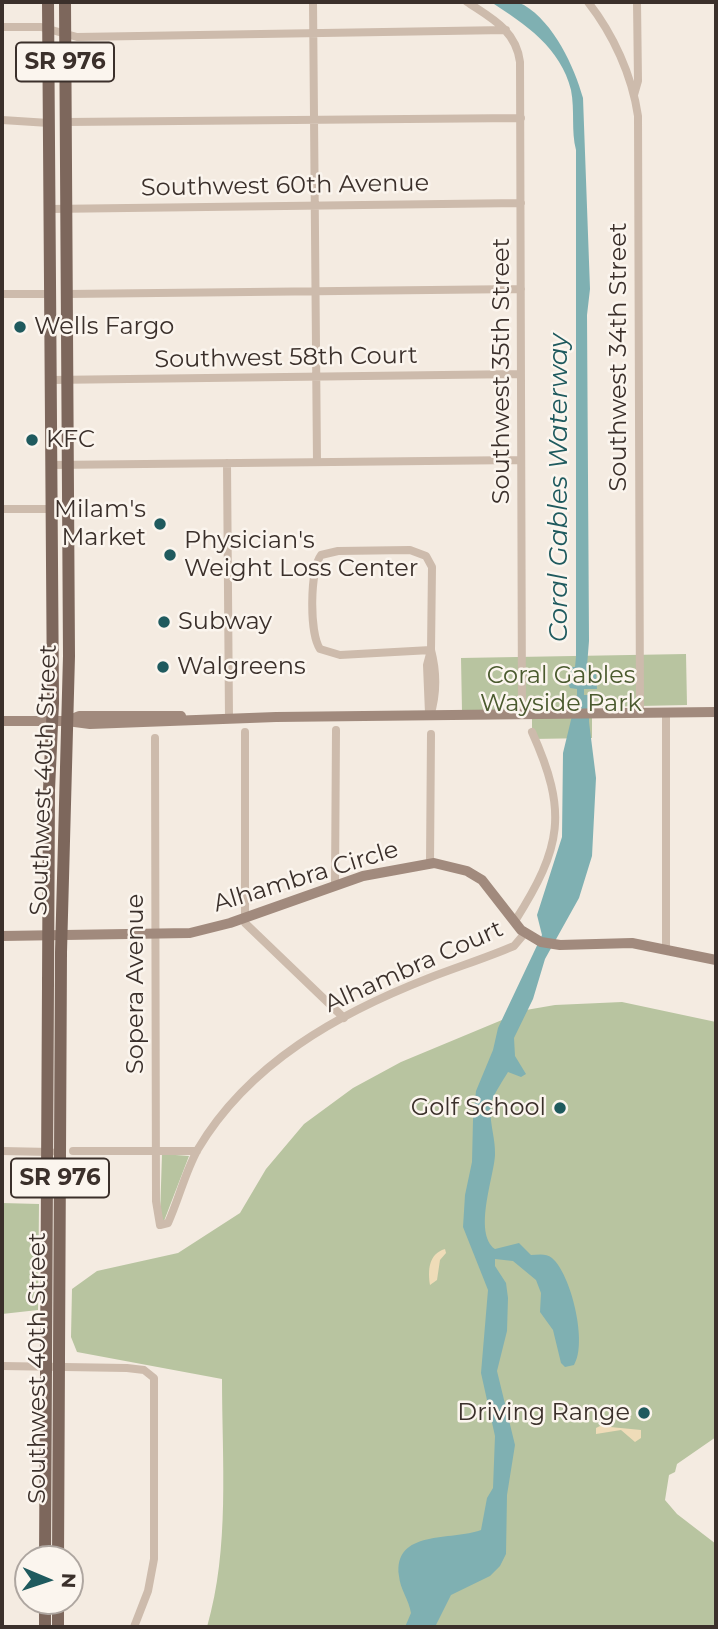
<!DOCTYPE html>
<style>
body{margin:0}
#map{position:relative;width:718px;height:1629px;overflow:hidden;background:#f4ebe1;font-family:Montserrat,sans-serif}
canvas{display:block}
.frame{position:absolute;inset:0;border:4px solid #3b302b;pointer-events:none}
.north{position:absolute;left:14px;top:1545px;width:70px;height:70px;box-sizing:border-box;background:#fbf5ee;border:2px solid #aea6a0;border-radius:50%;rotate:92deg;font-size:19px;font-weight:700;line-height:28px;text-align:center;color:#3b302b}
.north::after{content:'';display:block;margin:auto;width:24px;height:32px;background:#1f5a5e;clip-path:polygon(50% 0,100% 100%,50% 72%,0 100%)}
</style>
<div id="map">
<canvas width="718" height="1629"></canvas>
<div class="frame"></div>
<div class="north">N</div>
</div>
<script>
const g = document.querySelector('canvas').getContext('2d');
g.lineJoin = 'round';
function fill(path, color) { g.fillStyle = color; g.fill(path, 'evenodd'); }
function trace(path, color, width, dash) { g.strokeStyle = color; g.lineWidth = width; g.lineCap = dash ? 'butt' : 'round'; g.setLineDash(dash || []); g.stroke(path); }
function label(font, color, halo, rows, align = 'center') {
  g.font = font + ' Montserrat,sans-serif'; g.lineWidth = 5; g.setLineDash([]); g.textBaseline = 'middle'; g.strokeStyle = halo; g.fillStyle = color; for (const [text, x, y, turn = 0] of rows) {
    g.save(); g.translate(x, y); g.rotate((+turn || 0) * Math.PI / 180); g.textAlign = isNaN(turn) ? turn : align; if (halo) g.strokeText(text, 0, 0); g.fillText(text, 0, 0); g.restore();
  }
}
fill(new Path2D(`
 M686,654l1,51 -95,2v31l-60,1v-30l-70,2 -1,-53z
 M622,1002l94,20v415l-39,27 -2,8 -6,3 -4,25 12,14 39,30v83h-509c23,-79 15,-166 15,-248l-145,-27 -6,-15 1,-48 25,-18 81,-18 62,-40 26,-44 38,-45 49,-36 48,-26 125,-52 29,-5z
 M162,1154l27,2 -25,65 -4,-4z
 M2,1203l37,1 -1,106 -36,4z`), '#b8c4a0');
fill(new Path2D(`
 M445,1249l1,4 -6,7 -3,20 -7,5c-2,-14 -2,-31 15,-36z
 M600,1426l41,4v8l-6,4 -14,-12 -25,4v-6z`), '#efdcb8');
fill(new Path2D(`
 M491,2c11,0 23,-2 33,3 30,18 50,61 59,93l7,191 -3,26 2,326 -2,25 9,7 1,16h-13v6h10l-5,9v18l7,56 -4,78 -13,42 -34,61 -12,40 -19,39 1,18 11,18 -5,3 -13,-5c-5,8 -12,19 -16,28 -5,17 4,37 3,55 -1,22 -22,78 0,94l24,-6 12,12c7,0 15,-2 21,3 19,16 36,85 22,107l-9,2 -4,-4 -8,-33 -13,-18 1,-19 -5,-13 -23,-19 -18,-2v7l11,17 2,15 -1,33 -10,40 18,74 -8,50 -1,59 -6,12 -10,10 -39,19 -16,32h-30l6,-14c-2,-13 -11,-24 -12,-37 -6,-47 53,-35 82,-46l6,-32 6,-10 2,-52 -14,-63 7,-83 -25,-63 2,-32 7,-33 1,-42 3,-29 17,-41 5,-22 44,-93 -5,-20 25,-78 1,-84 14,-58v-6l-7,-1 -2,-5 4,-16h3l1,-10v-507c-5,-19 -1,-39 -5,-60 -10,-42 -46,-66 -80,-88z`), '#7fb0b2');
trace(new Path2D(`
 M313,2l4,460
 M467,2c24,16 49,28 53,60l2,653
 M588,2c25,32 44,73 50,114l2,597
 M2,27h39l36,10 429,-7
 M634,95l4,-14 -1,-79
 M2,120l47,3
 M66,122l455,-4
 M49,209l472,-6
 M2,294h48
 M67,294l454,-5
 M50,380l471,-6
 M227,463l2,256
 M51,465l470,-5
 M2,509h50
 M410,550l16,6 6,11 -1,83 -91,5 -20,-6c-11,-17 -10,-79 1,-94l17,-4z
 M429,713l-2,-48 4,-15
 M430,716c7,-22 7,-43 1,-66
 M245,732v191l99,95
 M155,738l1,463 4,24 8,-2c11,-24 17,-51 30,-74 51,-86 141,-136 231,-171 28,-11 57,-20 85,-32l11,-13
 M430,864l1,-130
 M335,885l1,-155
 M515,921c47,-74 53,-109 17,-189
 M666,949v-236
 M2,1151l49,1
 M73,1151h124
 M2,1366l125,2 17,2 10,8v181l-6,32 -14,36`), '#cdbbac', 8);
trace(new Path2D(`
 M2,721h65l23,3 186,-7 440,-5
 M67,721l12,-5h102
 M2,936l188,-3 40,-10 133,-47 71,-13 33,8 15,9 39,50 20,12 19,3 72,-2 84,17`), '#a18a7d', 10);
trace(new Path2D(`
 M45,1559l4,-769 4,-87 -5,-701
 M58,1559l3,-607 8,-296 -4,-654
 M45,1627v-26
 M58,1627v-26`), '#7d675c', 12);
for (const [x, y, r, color] of [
 [20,327,7,"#1f5a5e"],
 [32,440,7,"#1f5a5e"],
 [160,524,7,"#1f5a5e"],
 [170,555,7,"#1f5a5e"],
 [164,622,7,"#1f5a5e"],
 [163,667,7,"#1f5a5e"],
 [560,1108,7,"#1f5a5e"],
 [644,1413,7,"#1f5a5e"]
]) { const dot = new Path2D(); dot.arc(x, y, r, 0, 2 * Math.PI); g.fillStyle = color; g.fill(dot); trace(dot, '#fbf5ee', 2.5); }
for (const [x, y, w] of [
 [65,62,98],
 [60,1178,98]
]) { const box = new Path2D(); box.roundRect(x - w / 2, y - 19.5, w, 39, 5); g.fillStyle = '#fbf5ee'; g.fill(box); trace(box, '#3b302b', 2); }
label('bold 23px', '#3b302b', null, [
 ["SR 976",65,62],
 ["SR 976",60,1178]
]);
label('24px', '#3b302b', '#fbf5ee', [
 ["Southwest 60th Avenue",285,186,-1],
 ["Southwest 34th Street",619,357,-90],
 ["Southwest 58th Court",286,358,-1],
 ["Southwest 35th Street",502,371,-90],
 ["Southwest 40th Street",44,780,-88],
 ["Alhambra Circle",306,877,-17],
 ["Alhambra Court",414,967,-24],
 ["Sopera Avenue",136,984,-90],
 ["Southwest 40th Street",38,1368,-90]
]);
label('24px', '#3b302b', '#fbf5ee', [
 ["Wells Fargo",34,327],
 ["KFC",46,440],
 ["Milam's",146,510,"right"],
 ["Market",146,538,"right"],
 ["Physician's",184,541],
 ["Weight Loss Center",184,569],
 ["Subway",178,622],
 ["Walgreens",177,667],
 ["Golf School",546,1108,"right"],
 ["Driving Range",630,1413,"right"]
], 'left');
label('24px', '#4a5a2e', '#fbf5ee', [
 ["Coral Gables",561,676],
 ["Wayside Park",561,704]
]);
label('italic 26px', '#1f5a5e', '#fbf5ee', [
 ["Coral Gables Waterway",559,488,-90]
]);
</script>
